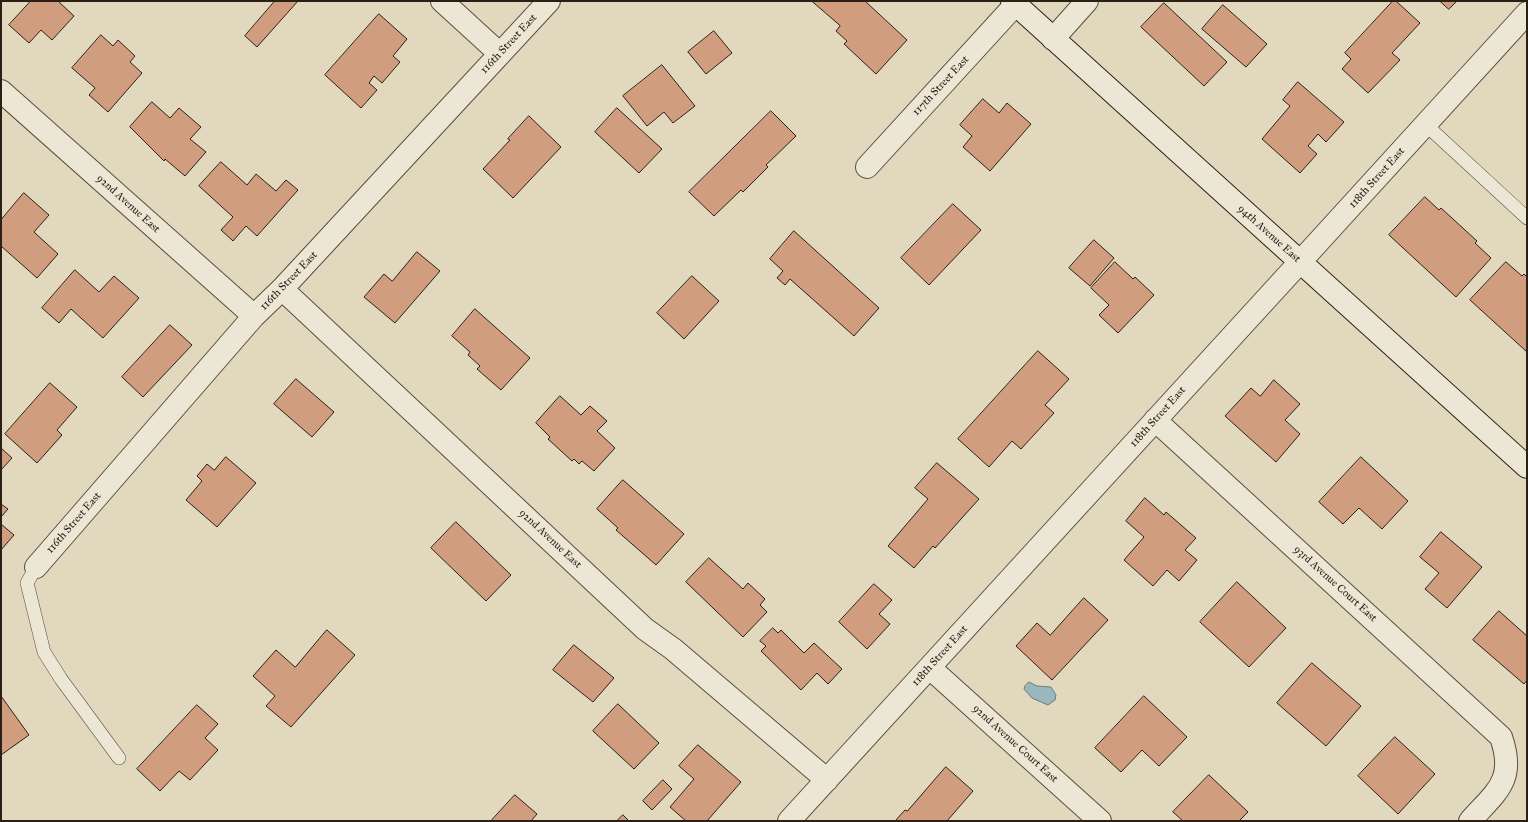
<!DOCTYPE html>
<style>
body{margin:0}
#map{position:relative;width:1528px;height:822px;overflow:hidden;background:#e2d8bd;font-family:"IM FELL Great Primer",serif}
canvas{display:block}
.frame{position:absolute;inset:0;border:2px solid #2c2016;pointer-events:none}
</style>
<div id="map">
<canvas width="1528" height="822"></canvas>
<div class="frame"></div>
</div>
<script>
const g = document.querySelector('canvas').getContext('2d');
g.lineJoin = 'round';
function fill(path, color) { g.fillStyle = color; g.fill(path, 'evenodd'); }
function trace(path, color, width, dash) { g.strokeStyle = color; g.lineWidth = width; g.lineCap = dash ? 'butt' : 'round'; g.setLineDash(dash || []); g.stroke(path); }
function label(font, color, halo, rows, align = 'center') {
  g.font = font + ' "IM FELL Great Primer",serif'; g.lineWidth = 3; g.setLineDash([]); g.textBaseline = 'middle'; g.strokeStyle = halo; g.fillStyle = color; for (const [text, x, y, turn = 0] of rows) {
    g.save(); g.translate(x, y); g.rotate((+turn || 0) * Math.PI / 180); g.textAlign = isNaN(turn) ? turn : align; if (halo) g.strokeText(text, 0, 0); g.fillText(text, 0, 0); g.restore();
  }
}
const water = new Path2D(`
 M1029,682l8,4 14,1 5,8 -1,5 -7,5 -16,-7 -8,-9 1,-3z`);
fill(water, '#99b7bc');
trace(water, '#6d7b7a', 1);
const building = new Path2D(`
 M31,1h27l16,15 -22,24 -11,-10 -12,13 -20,-18z
 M275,1h23l-41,46 -12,-11z
 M812,1h53l42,39 -31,34 -32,-30 3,-3 -11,-10 4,-5z
 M1393,1h3l24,22 -28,30 8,7 -32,33 -26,-24 9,-10 -6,-6z
 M1440,1h17l-8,8z
 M1164,3l63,59 -23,24 -63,-59z
 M1223,5l44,39 -21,23 -44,-38z
 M379,14l28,25 -14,17 7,6 -18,21 -8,-7 -5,7 8,7 -16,18 -36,-33z
 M714,31l18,22 -26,21 -18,-22z
 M101,35l12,11 5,-6 17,16 -5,6 12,11 -34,39 -19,-17 6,-7 -23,-20z
 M662,65l33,41 -22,17 -9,-11 -17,14 -24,-30z
 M1298,82l46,40 -18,20 -8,-8 -10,12 9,8 -17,19 -38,-34 28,-33 -7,-6z
 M983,99l16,14 8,-10 24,21 -41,47 -27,-24 9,-11 -12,-11z
 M152,102l18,16 9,-10 22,19 -11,12 16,13 -21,24 -20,-17 -1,2 -34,-34z
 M617,108l45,41 -23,24 -44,-41z
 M771,111l25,25 -30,29 2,2 -25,25 -2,-2 -27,26 -25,-24z
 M529,116l32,31 -48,51 -30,-29 27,-29 -2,-1z
 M221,162l26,23 9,-11 20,17 10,-11 12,10 -41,46 -11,-10 -13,15 -12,-11 12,-13 -34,-31z
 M24,193l25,22 -15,17 24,22 -21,24 -36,-32v-26z
 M1425,197l14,13 2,-2 36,33 -2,2 16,15 -35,39 -67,-62z
 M953,204l28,26 -52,55 -28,-27z
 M794,231l85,77 -25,28 -64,-57 -5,6 -8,-7 6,-7 -13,-12z
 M1094,240l20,18 -24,28 -21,-18z
 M417,252l23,19 -45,52 -31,-26 20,-23 8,7z
 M1115,262l18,17 2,-2 19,18 -36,38 -19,-18 10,-10 -18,-17z
 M1506,262l16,14 2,-2 3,3v75l-57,-52z
 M75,270l24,22 15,-16 25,22 -36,40 -32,-29 -12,14 -17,-15z
 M692,276l27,25 -35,38 -27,-26z
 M475,309l55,49 -29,32 -24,-21 3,-3 -12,-11 2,-3 -18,-16z
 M170,325l22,20 -49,52 -21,-20z
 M1038,351l31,28 -24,26 9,8 -33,36 -9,-8 -23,26 -31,-28z
 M296,379l38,33 -22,25 -38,-33z
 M1274,380l26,24 -15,16 15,14 -24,28 -51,-46 26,-28 9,8z
 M50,383l27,24 -20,23 5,5 -25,28 -32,-29z
 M560,396l21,19 9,-9 17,15 -10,10 18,17 -21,23 -12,-10 -3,3 -5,-5 -2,2 -24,-22 2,-2 -14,-14z
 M1,448l11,10 -11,12z
 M226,457l30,26 -39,44 -31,-27 16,-19 -5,-5 10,-12 7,6z
 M1361,457l47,44 -26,28 -23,-21 -16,16 -24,-22z
 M937,463l42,36 -44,49 -2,-2 -19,22 -26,-22 40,-47 -13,-11z
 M623,480l61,54 -28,31 -40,-35 2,-2 -21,-19z
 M1145,498l19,17 2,-3 30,26 -11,12 12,10 -18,21 -12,-11 -14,16 -29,-26 20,-23 -18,-16z
 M1,504l7,5 -7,8z
 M456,522l55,53 -25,26 -55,-53z
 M1,524l13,11 -13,15z
 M1441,532l41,35 -35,41 -22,-19 14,-16 -19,-16z
 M709,558l34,31 5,-6 17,16 -5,6 7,7 -24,25 -57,-55z
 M1237,582l49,46 -37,39 -49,-45z
 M874,584l18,16 -13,14 11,10 -23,25 -28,-27z
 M1084,598l24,22 -56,60 -36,-34 21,-23 13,12z
 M1499,611l28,25v44l-3,4 -51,-44z
 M773,628l5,5 3,-3 23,23 10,-10 28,26 -14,15 -11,-11 -16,17 -40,-39 5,-5 -6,-5z
 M327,630l28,25 -64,72 -25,-21 9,-10 -22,-20 23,-26 19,17z
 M574,645l40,33 -21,24 -40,-32z
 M1312,663l49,43 -35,40 -49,-43z
 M1,696l28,39 -28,20z
 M1144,696l43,41 -28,29 -17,-16 -21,22 -26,-24z
 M618,704l41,39 -25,26 -41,-38z
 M197,705l21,19 -13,14 13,12 -28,30 -11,-9 -19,20 -23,-22z
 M1395,737l40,37 -37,40 -40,-38z
 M698,745l43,37 -34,39h-21l-16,-14 24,-28 -15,-13z
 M946,767l27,24 -26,30h-52l10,-11 2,1z
 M1209,775l39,37 -9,9h-56l-10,-9z
 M663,780l9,9 -20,21 -9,-9z
 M515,795l22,19 -6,7h-40z
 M623,815l6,6h-12z`);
fill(building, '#d09d7e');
trace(building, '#2c2016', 1);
const service = new Path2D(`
 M1425,124l102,94
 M36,567l-9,16 17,69 17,27 58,79`);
const minor = new Path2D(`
 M442,1l58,53
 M1053,39l34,-38
 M1,91l253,225
 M867,167l149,-163
 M282,289l363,340 28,20 154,131
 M1155,420l346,317c15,43 -4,54 -31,84
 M36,567l218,-251 28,-27 267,-288
 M930,668l170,153
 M789,821l511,-559`);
const tertiary = new Path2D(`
 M1300,262l227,-249`);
const secondary = new Path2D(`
 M1012,1l515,466`);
trace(service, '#5a4e40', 14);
trace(minor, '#5a4e40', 24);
trace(tertiary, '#5a4e40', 24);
trace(secondary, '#2c2016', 24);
trace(service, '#ece6d4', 13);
trace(minor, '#ece6d4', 22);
trace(tertiary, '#ece6d4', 22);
trace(secondary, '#ece6d4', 22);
label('11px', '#2c2016', '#ece6d4', [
 ["116th Street East",509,44,-47],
 ["117th Street East",941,86,-47],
 ["118th Street East",1377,178,-48],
 ["92nd Avenue East",128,204,42],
 ["94th Avenue East",1269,234,42],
 ["116th Street East",289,281,-46],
 ["118th Street East",1158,417,-48],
 ["116th Street East",74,523,-49],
 ["92nd Avenue East",550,539,43],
 ["93rd Avenue Court East",1335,584,42],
 ["118th Street East",940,656,-48],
 ["92nd Avenue Court East",1015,744,42]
]);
</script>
